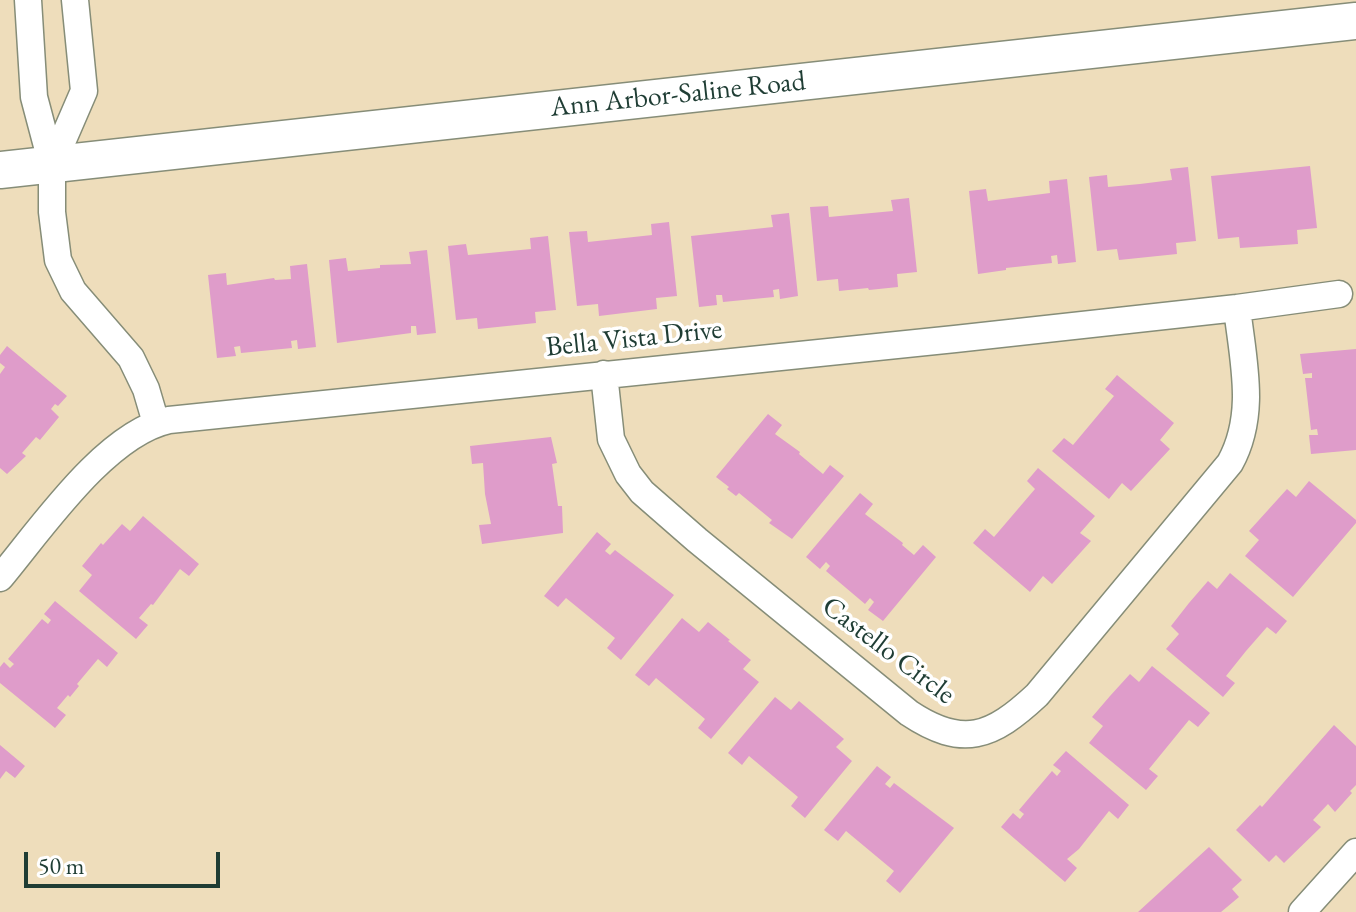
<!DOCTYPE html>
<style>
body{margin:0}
#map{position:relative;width:1356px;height:912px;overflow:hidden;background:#edb;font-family:"EB Garamond",serif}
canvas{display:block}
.scale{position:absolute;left:24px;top:852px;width:196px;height:36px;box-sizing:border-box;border:4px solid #1f3d34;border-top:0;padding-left:10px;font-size:24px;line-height:28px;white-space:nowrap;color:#1f3d34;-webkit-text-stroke:6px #fff;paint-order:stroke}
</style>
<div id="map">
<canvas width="1356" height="912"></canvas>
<div class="scale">50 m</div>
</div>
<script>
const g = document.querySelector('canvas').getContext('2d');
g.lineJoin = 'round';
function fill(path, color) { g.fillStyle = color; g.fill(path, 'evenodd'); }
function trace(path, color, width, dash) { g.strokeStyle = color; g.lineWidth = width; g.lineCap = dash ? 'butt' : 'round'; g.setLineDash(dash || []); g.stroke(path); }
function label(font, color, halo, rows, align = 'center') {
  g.font = font + ' "EB Garamond",serif'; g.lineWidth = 7; g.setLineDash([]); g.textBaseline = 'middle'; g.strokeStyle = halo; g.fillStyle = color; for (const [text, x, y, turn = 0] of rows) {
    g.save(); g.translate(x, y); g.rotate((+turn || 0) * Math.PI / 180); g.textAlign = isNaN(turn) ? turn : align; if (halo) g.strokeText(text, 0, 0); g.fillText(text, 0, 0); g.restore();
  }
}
fill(new Path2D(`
 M1310,166l7,62 -20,2 1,14 -58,4 -1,-11 -21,2 -7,-63z
 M1188,167l8,74 -20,2 1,11 -58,6 -2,-11 -20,2 -8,-74 18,-2 1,12 32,-3 32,-4 -2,-11z
 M1067,179l9,83 -18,2 -1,-9 -6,1 1,7 -46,5v2l-28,4 -9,-83 17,-2 2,12 62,-8 -1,-12z
 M909,198l8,74 -20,2 1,13 -29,3 -1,-2 -29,3 -1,-12 -21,2 -7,-74 18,-1 1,11 64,-6 -2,-11z
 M789,213l9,83 -18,3 -1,-10 -6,1 1,7 -51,5 -1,-7h-6l1,10 -18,2 -8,-71 82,-9 -2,-12z
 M669,222l8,74 -21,2 1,11 -58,7 -1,-12 -21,2 -8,-74 18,-1 1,11 64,-7 -1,-11z
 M548,236l8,74 -21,2 1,11 -58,6 -1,-11 -21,2 -8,-74 18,-2 2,11 63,-6 -1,-11z
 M427,250l9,83 -19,2 -1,-9h-5v7l-74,10 -8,-83 17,-2 2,13 32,-3v-3l31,-1 -2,-12z
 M307,264l9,83 -18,2 -1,-9 -6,1 1,7 -51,5 -1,-7 -6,1 2,9 -19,2 -9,-83 18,-2 1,12 47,-7 1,2 16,-1 -1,-13z
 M7,346l60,50 -9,10 -3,-2 -4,5 8,8 -19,23 -4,-3 -14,16 4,3 -19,18 -7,-6v-94l5,-7 -5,-4v-8z
 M1356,349v101l-45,4 -2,-19h9l-1,-6 -6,1 -6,-52h7v-5l-9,1 -3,-20z
 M1117,375l57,48 -14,17 10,9 -39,42 -9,-8 -13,16 -57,-48 12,-13 9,7 41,-49 -9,-7z
 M768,414l14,11 -7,9 25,18 -1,2 24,20 7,-9 14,11 -52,63 -23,-16 3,-3 -33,-27 -3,3 -9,-7 2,-2 -13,-10z
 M551,437l6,26 -5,1 6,42h4l1,27 -81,11 -3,-19 12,-1 -6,-30 -2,-31 -11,1 -2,-18z
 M1038,468l57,48 -15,17 11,8 -39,43 -9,-8 -13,16 -57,-49 12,-14 9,8 41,-48 -8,-8z
 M1309,481l47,39v3l-63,74 -48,-41 14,-16 -10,-9 38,-42 9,8z
 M860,493l13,11 -8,10 38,29 -1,2 12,10 9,-10 13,12 -53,64 -15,-11 6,-8 -4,-4 -5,6 -39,-33 4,-5 -4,-4 -6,7 -14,-12z
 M143,516l56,48 -10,12 -9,-7 -27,36 -2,-1 -12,14 9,7 -12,14 -57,-48 13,-16 -10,-9 19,-23 2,2 19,-21 8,7z
 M597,532l14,12 -6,7 5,4 5,-5 59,45 -53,65 -14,-12 8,-10 -49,-40 -8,9 -14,-11z
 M1230,573l57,48 -11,13 -9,-7 -21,24 -20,25 9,7 -12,14 -57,-48 13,-15 -8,-8 18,-23 19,-22 9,8z
 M55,601l63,52 -11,14 -9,-8 -21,25 2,2 -9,11 -2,-2 -11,13 9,7 -11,13 -55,-45v-16l4,-5 6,6 4,-4 -6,-5 34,-40 6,5 3,-4 -7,-6z
 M682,618l17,14 9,-10 22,18 -2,1 23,19 -8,9 16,13 -48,57 -13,-11 7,-9 -49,-41 -7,8 -14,-11z
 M1152,666l58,47 -12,14 -9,-7 -40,49 9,7 -12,14 -57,-47 14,-17 -11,-9 18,-21 20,-22 9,8z
 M775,697l16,13 8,-9 45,38 -8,8 16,14 -47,57 -14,-12 7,-9 -49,-41 -7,9 -14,-12z
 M1334,725l22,21v39l-6,6 2,2 -17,19 -7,-8 -15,16 8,7 -37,36 -8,-8 -7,7 -33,-32 24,-25 2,2z
 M0,745l25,21 -10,12 -9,-7 -6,8z
 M1066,751l63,54 -11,14 -9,-8 -30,38 -12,10 10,9 -12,14 -64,-55 12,-14 7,6 4,-5 -5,-4 33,-39 5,5 4,-5 -8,-6z
 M877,766l14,11 -6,7 5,4 4,-5 60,45 -54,65 -14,-12 8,-10 -48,-40 -8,10 -14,-11z
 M1209,847l33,33 -10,9 7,8 -18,15h-83z`), '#df9cca');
const minor = new Path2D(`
 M28,0l6,97 18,68v47l6,48 15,31 58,67 15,31 10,34
 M52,165l32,-74 -9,-91
 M604,374l7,65 17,35 14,18 55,48 212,173c54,36 83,24 128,-18l193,-232c27,-49 13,-102 7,-155
 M0,578c41,-49 105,-144 169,-158l786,-81 282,-31 102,-14
 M1302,912l54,-60`);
const secondary = new Path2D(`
 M0,170l1356,-149`);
trace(minor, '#868d78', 29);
trace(secondary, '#868d78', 39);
trace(minor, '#fff', 26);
trace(secondary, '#fff', 36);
label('28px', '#1f3d34', '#fff', [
 ["Ann Arbor-Saline Road",678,95,-6],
 ["Bella Vista Drive",634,339,-6],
 ["Castello Circle",888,651,37]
]);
</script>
